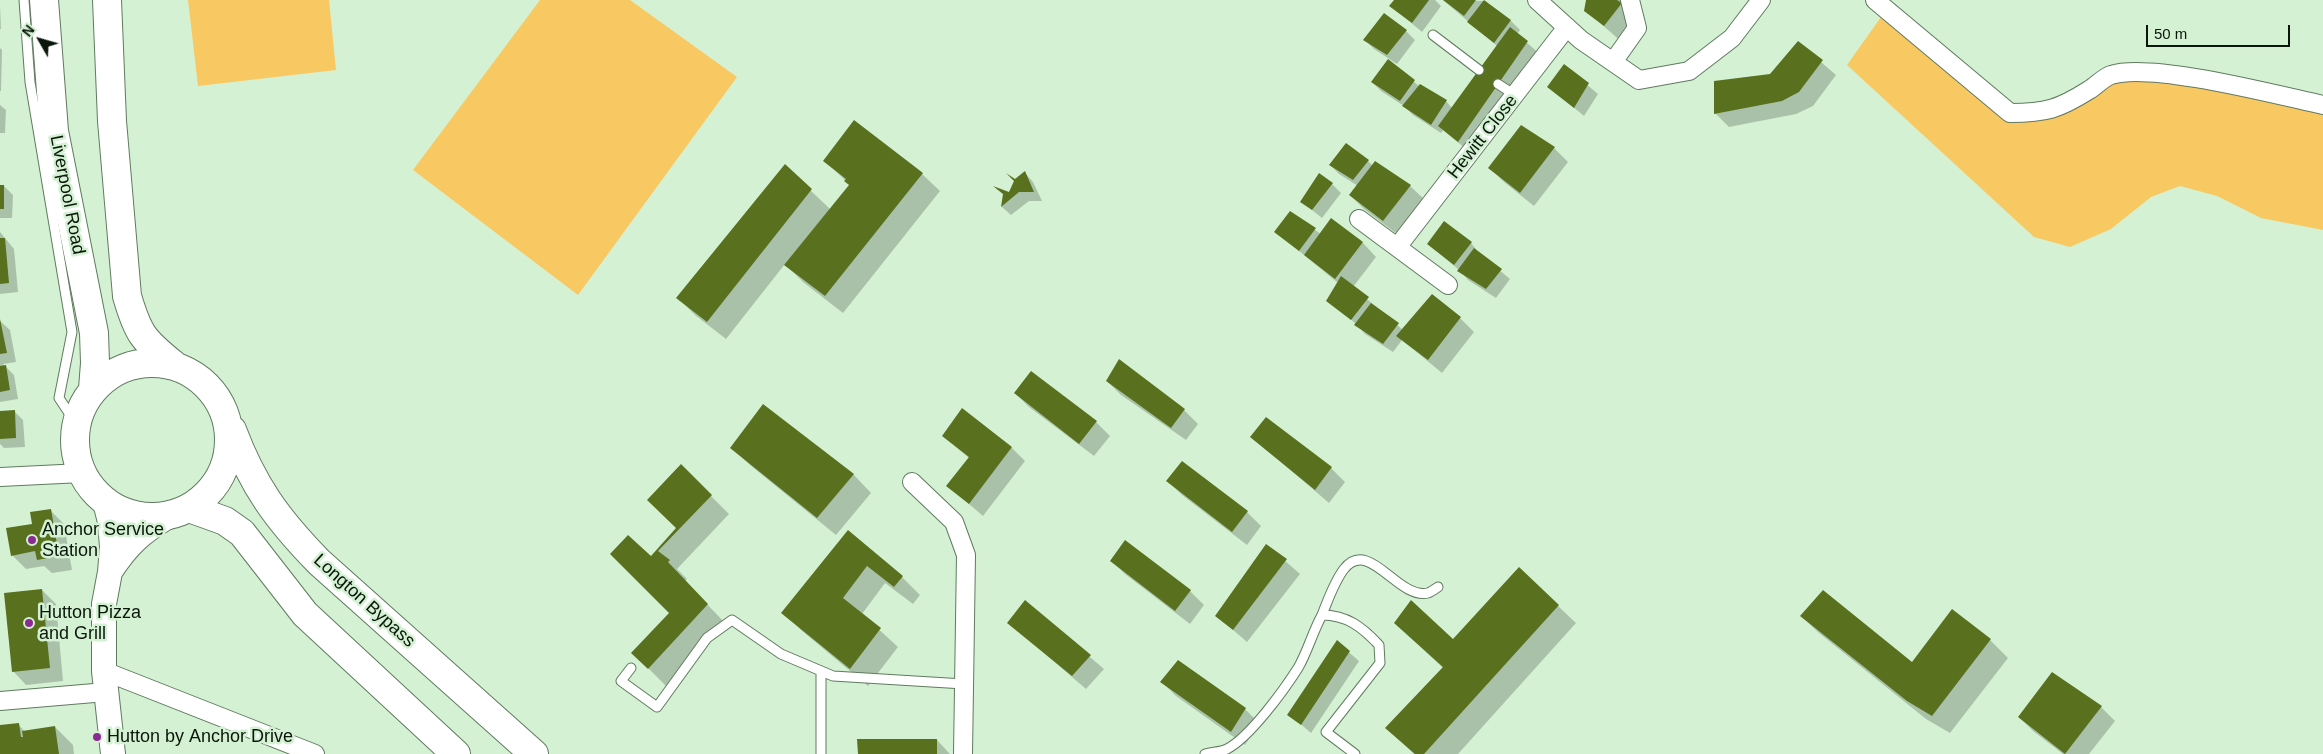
<!DOCTYPE html>
<style>
body{margin:0}
#map{position:relative;width:2323px;height:754px;overflow:hidden;background:#d4f2d3;font-family:Helvetica,sans-serif}
canvas{display:block}
.north{position:absolute;left:15px;top:15px;width:50px;height:50px;-webkit-text-stroke:4px #d4f2d3;paint-order:stroke;rotate:308deg;font-size:14px;font-weight:700;line-height:20px;text-align:center;color:#0b160b}
.north::after{content:'';display:block;margin:auto;width:18px;height:22px;background:#0b160b;clip-path:polygon(50% 0,100% 100%,50% 72%,0 100%)}
.scale{position:absolute;left:2146px;top:25px;width:144px;height:22px;box-sizing:border-box;border:2px solid #0b160b;border-top:0;padding-left:6px;font-size:15px;line-height:18px;white-space:nowrap;color:#0b160b;-webkit-text-stroke:4px #d4f2d3;paint-order:stroke}
</style>
<div id="map">
<canvas width="2323" height="754"></canvas>
<div class="north">N</div>
<div class="scale">50 m</div>
</div>
<script>
const g = document.querySelector('canvas').getContext('2d');
g.lineJoin = 'round';
function fill(path, color) { g.fillStyle = color; g.fill(path, 'evenodd'); }
function trace(path, color, width, dash) { g.strokeStyle = color; g.lineWidth = width; g.lineCap = dash ? 'butt' : 'round'; g.setLineDash(dash || []); g.stroke(path); }
function label(font, color, halo, rows, align = 'center') {
  g.font = font + ' Helvetica,sans-serif'; g.lineWidth = 5; g.setLineDash([]); g.textBaseline = 'middle'; g.strokeStyle = halo; g.fillStyle = color; for (const [text, x, y, turn = 0] of rows) {
    g.save(); g.translate(x, y); g.rotate((+turn || 0) * Math.PI / 180); g.textAlign = isNaN(turn) ? turn : align; if (halo) g.strokeText(text, 0, 0); g.fillText(text, 0, 0); g.restore();
  }
}
fill(new Path2D(`
 M188,0h141l7,70 -138,16z
 M540,0h90l107,77 -159,218 -165,-125z
 M1881,17l121,99 118,-37 34,-1 169,32v120l-62,-12 -44,-22 -37,-10 -29,11 -40,32 -41,18 -36,-10 -187,-172z`), '#f8c863');
fill(new Path2D(`
 M1396,0h39l6,6 -19,26 -31,-26z
 M1443,0l41,1 27,20 9,9 -3,4 24,21 -69,99 -29,-24 -2,3 -28,-18 -9,-9 -23,-15 -9,-9 16,-21 31,25 27,15 6,7 45,-62z
 M1587,0h45l7,22 -16,21 -38,-33z
 M0,5l1,24h-1z
 M1406,31l9,9 -18,24 -23,-15 -9,-9z
 M1799,43l37,32 -23,31 -17,8 -67,13 -14,-14 56,-38z
 M0,48l2,2 -1,41h-1z
 M1565,66l33,28 -14,22 -35,-29z
 M0,105l6,5 -1,23h-5z
 M1522,127l32,21 14,14 -34,44 -30,-24 -14,-14z
 M825,161l97,13 18,17 -97,122 -40,-31 -18,-18 -59,75 -31,-24 -18,-18 108,-131 45,43 20,-24z
 M1368,161l5,5 37,20 14,13 -27,35 -33,-25 -14,-14 8,-9 -19,-12 -9,-9z
 M1025,173l8,9 9,19h-13l-18,14 -9,-8 2,-12 -6,-6 12,4 6,-13z
 M1332,184l9,9 -19,25 -20,-16z
 M0,186h4l9,9 -1,23h-12z
 M1290,213l31,21 11,-14 31,23 13,14 -23,30 50,43 29,-34 28,22 14,14 -32,41 -40,-33 -9,12 -28,-18 -9,-10 -28,-24 10,-17 -62,-51z
 M0,232l14,17 4,43 -18,2z
 M1471,243l8,10 31,26 -14,19 -28,-18 -9,-10 -31,-26z
 M0,321l10,9 6,32 -13,2 11,11 4,24 -18,3z
 M1120,361l64,49 14,14 -12,16 -65,-45 -14,-14z
 M1031,372l65,50 14,14 -16,20 -65,-49 -14,-14z
 M764,406l90,69 17,18 -35,42 -86,-70 -18,-17z
 M962,410l50,38 13,13 -42,55 -35,-30 21,-28 -26,-22z
 M14,411l9,9 2,27 -21,1 -4,-4v-32z
 M1266,419l65,49 14,14 -16,21 -77,-66z
 M1182,462l65,50 14,14 -14,19 -65,-50 -14,-14z
 M681,466l48,48 -52,55 10,10 -2,2 40,42 -59,63 -33,-33 37,-40 -19,-55 26,-30z
 M50,510l14,14 8,46 -20,3 -8,-7 -18,3 -14,-14 21,-31z
 M848,532l54,45 18,18 -7,9 -28,-21 -23,31 36,33 -30,39 -67,-56 -18,-18z
 M1125,542l65,49 14,14 -14,19 -65,-50 -14,-14z
 M1267,545l33,29 -53,68 -30,-26z
 M42,590l14,14 7,77 -37,4 -13,-14z
 M1025,602l79,67 -18,20 -77,-66z
 M1558,606l18,17 -118,131h-44l-27,-26 56,-60 -48,-45 58,18z
 M1801,616l111,47 78,-23 18,18 -58,75 -24,-14 -107,-86z
 M1337,642l22,19 -48,72 -22,-19z
 M1162,682l83,27 14,14 -14,22 -69,-49z
 M2101,707l14,14 -26,33h-26l-30,-23 -14,-14z
 M18,724l7,8 30,-5 18,18 1,9h-74v-27z
 M937,740l13,14h-91z`), '#0003');
fill(new Path2D(`
 M1394,0h35l-17,23 -23,-17z
 M1443,0h33l-12,16z
 M1484,0l27,20 -17,23 -27,-21z
 M1586,0h31l5,3 -18,23 -20,-15z
 M1384,13l23,17 -20,25 -24,-15z
 M1510,27l18,14 -70,101 -20,-16z
 M1798,41l25,19 -24,32 -17,9 -68,13v-33l56,-7z
 M1388,59l27,21 -15,21 -29,-19z
 M1564,64l25,19 -15,25 -27,-21z
 M1420,84l27,16 -16,25 -29,-19z
 M854,120l69,53 -98,123 -41,-31 65,-80 -5,-4 2,-2 -23,-18z
 M1521,125l34,22 -35,46 -32,-25z
 M1346,143l23,17 -16,20 -24,-15z
 M1375,161l36,24 -28,36 -34,-26z
 M785,164l27,25 -105,133 -31,-24z
 M1025,171l9,21h-15l-18,15 2,-13 -10,-8 16,6 5,-11 -8,-8 9,6z
 M1319,173l14,10 -21,27 -12,-8z
 M0,185h4v24h-4z
 M1290,211l26,17 -17,23 -25,-19z
 M1331,218l32,24 -28,37 -31,-24z
 M1444,221l28,21 -18,23 -27,-21z
 M0,238h5l4,45 -9,1z
 M1474,248l28,21 -16,20 -29,-18z
 M1341,276l28,21 -18,23 -25,-19z
 M1432,294l29,23 -33,43 -32,-24z
 M1371,303l28,20 -16,21 -29,-19z
 M0,319l7,34 -7,1z
 M1119,359l66,50 -14,19 -65,-47z
 M6,365l4,25 -10,2v-26z
 M1031,371l66,50 -18,23 -65,-51z
 M763,404l91,70 -37,44 -87,-70z
 M962,408l50,39 -43,57 -23,-18 23,-29 -27,-21z
 M15,410l1,28 -16,1v-28z
 M1266,417l66,50 -17,23 -65,-53z
 M1182,461l66,50 -16,21 -66,-51z
 M681,464l31,31 -54,56 12,9 -2,2 40,42 -60,65 -17,-16 38,-40 -59,-59 18,-19 23,21 25,-28 -29,-28z
 M51,509l8,47 -22,4 -2,-9 -24,5 -5,-28 26,-4 -2,-12z
 M848,530l55,46 -9,11 -27,-21 -24,32 38,30 -31,41 -69,-56z
 M1125,540l66,50 -16,21 -65,-50z
 M1266,544l21,15 -54,71 -18,-14z
 M1519,567l40,38 -135,149h-9l-30,-26 58,-61 -49,-44 17,-23 42,39z
 M42,589l8,79 -38,4 -8,-79z
 M1823,590l89,72 40,-53 39,30 -59,77 -25,-15 -107,-85z
 M1025,600l66,55 -19,21 -65,-53z
 M1337,640l13,11 -49,74 -14,-10z
 M1178,660l68,48 -15,24 -71,-50z
 M2052,672l50,34 -37,48 -47,-37z
 M19,723l2,14h2l-1,-6 33,-5 4,28h-59v-29z
 M857,739h80v15h-79z`), '#59701e');
const lane = new Path2D(`
 M24,0l6,82 42,250 -13,66 16,24
 M1433,35l46,35
 M1498,84l17,11
 M1322,615c6,-15 12,-33 22,-46 25,-32 54,31 84,24 3,-1 7,-4 10,-6
 M631,668l-10,13 36,26 50,-69 25,-18 49,34 52,22 131,8
 M821,754v-83
 M1205,754c7,-2 16,-2 22,-5 23,-12 57,-59 71,-81 9,-15 15,-37 24,-53 25,0 40,12 57,30l1,18 -54,69 29,22`);
const street = new Path2D(`
 M1537,0l44,40 58,40 50,-9 43,-33 29,-38
 M1875,0l135,113c36,0 49,-4 79,-23 7,-4 15,-13 22,-15 40,-13 166,20 212,30
 M1613,62l24,-34 -7,-28
 M1359,219l89,66
 M1398,246l169,-219
 M0,477l82,-4
 M912,482l42,40 12,33 -3,199
 M104,671l211,83
 M0,701l106,-9`);
const secondary = new Path2D(`
 M105,502l5,20 2,25 -2,25 -6,32v67l9,83
 M110,572c18,-28 31,-39 59,-56`);
const highway = new Path2D(`
 M44,0l10,131 40,202 1,30 -2,26
 M107,0l5,121 15,175c11,38 16,44 47,69
 M75 440a77 77 0 1 1 154 0a77 77 0 1 1-154 0Z
 M232,430c21,56 45,89 87,132l215,192
 M189,508l36,13 17,12 63,81 151,140`);
trace(lane, '#607a5f', 11);
trace(street, '#607a5f', 20);
trace(secondary, '#607a5f', 26);
trace(highway, '#607a5f', 30);
trace(lane, '#fff', 9);
trace(street, '#fff', 18);
trace(secondary, '#fff', 24);
trace(highway, '#fff', 28);
for (const [x, y, r, color] of [
 [32,540,5,"#8a2a93"],
 [29,623,5,"#8a2a93"],
 [97,737,5,"#8a2a93"]
]) { const dot = new Path2D(); dot.arc(x, y, r, 0, 2 * Math.PI); g.fillStyle = color; g.fill(dot); trace(dot, '#d4f2d3', 2); }
label('18px', '#0b160b', '#d4f2d3', [
 ["Hewitt Close",1483,137,-52],
 ["Liverpool Road",67,195,79],
 ["Longton Bypass",364,601,42]
]);
label('18px', '#0b160b', '#d4f2d3', [
 ["Anchor Service",42,530],
 ["Station",42,551],
 ["Hutton Pizza",39,613],
 ["and Grill",39,634],
 ["Hutton by Anchor Drive",107,737]
], 'left');
</script>
